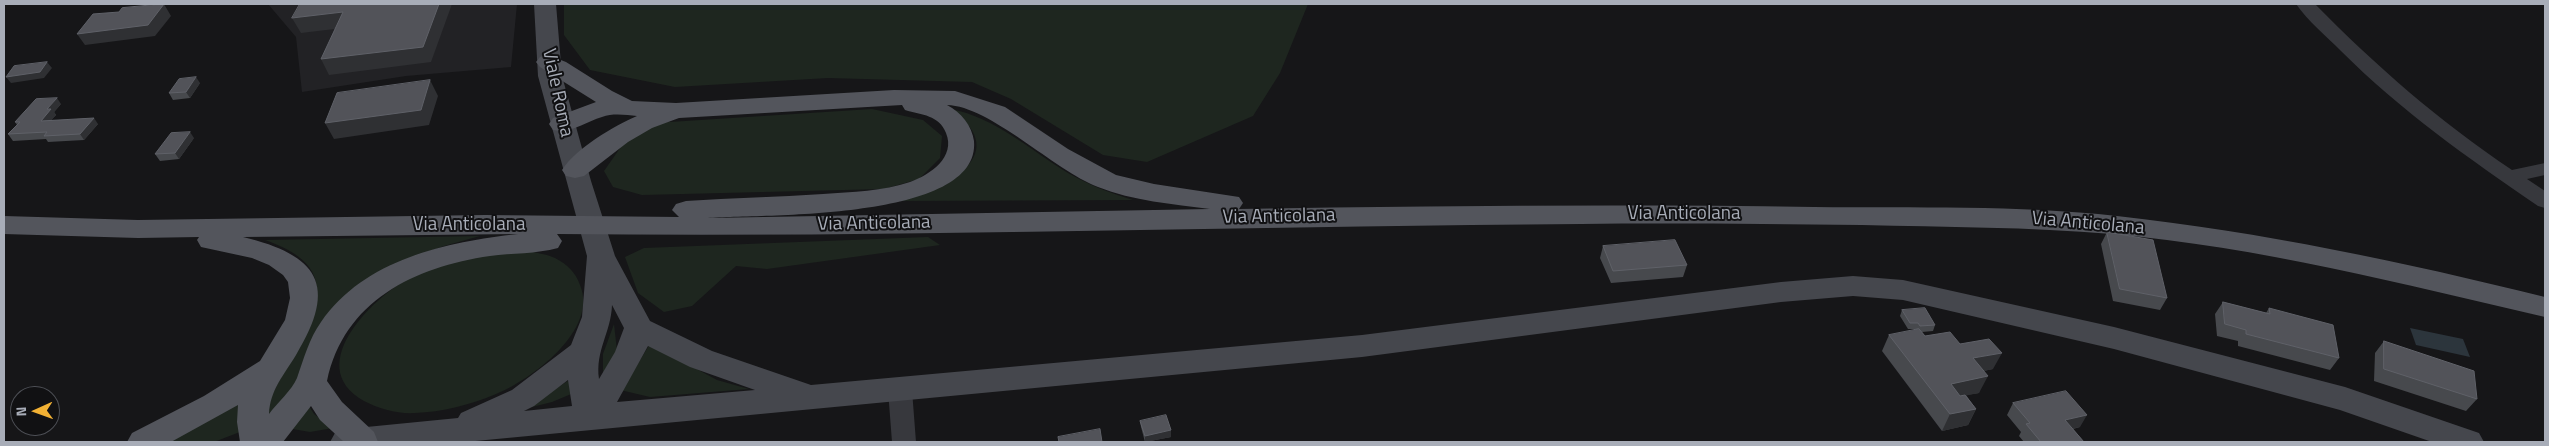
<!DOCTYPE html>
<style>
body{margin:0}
#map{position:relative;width:2549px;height:446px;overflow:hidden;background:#161618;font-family:"Titillium Web",sans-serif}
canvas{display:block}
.frame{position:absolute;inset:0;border:5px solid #a8adb8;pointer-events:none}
.north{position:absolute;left:10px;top:386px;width:50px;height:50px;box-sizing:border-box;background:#111113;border:1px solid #4d4f55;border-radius:50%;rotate:268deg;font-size:14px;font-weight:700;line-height:20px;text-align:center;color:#a8adb8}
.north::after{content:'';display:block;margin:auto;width:18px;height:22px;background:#f2b134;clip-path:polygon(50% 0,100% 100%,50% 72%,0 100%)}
</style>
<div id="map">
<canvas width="2549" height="446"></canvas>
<div class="frame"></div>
<div class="north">N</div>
</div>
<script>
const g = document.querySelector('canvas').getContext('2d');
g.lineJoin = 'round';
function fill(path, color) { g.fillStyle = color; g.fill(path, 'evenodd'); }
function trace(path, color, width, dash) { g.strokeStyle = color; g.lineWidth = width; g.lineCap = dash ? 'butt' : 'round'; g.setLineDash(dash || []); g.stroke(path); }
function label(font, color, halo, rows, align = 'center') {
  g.font = font + ' "Titillium Web",sans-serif'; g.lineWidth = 4; g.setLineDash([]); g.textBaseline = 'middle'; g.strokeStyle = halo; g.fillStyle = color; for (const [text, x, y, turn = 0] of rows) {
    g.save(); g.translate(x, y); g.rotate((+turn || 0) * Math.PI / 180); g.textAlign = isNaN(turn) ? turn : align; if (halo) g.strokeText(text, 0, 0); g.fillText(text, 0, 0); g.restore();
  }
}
fill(new Path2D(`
 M268,4h249l-6,63 -105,9 -104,16 -6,-55z`), '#222225');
fill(new Path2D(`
 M564,4h744l-28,69 -27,43 -106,46 -44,-7 -92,-56 -39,-17 -144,-4 -153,9 -85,-17 -26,-35z
 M872,109l51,11 19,16 -2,22 -21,21 -35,10 -242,6 -29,-8 -9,-16 21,-30 29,-18z
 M950,109c45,8 80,41 118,64 21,12 42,20 65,27l-241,1c45,-9 127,-44 58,-92z
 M480,236l-36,10 -37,13 -139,157 -3,-7c11,-22 22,-44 33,-66 6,-11 14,-23 17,-35 10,-40 -17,-56 -50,-68z
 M928,237l12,8 -173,24 -31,-3 -44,40 -28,6 -26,-19 -13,-36 19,-9z
 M526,250c9,3 21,4 29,8 12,6 21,15 25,27 19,45 -49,95 -84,109 -26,11 -54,18 -81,19 -17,1 -36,-4 -51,-12 -64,-36 13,-108 52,-127 35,-17 72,-19 110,-24z
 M614,324l3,27 -14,22v-19z
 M650,344l67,36 32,9 -99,8 -34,-8 19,-21z
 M574,377l2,15 -24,10 -28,7z
 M307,403l7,11 19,14 -23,4 -29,-5z
 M239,404l6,26 -31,12h-50z`), '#1e261f');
fill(new Path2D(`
 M2410,328l53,11 7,18 -54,-12z`), '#2c353c');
fill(new Path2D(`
 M2296,4h19c61,62 124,117 197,166l33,-7v12l-18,4 18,12v17l-7,-2c-70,-48 -137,-95 -197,-155 -15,-15 -33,-30 -45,-47z
 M900,381l9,3 3,6 4,52h-24l-4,-52 3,-6z`), '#37383d');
fill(new Path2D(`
 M534,4h22l6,72 29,105 24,75 35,65 62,30 99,34 551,-50 419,-53 72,-6 50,4 211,47 231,60 134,46 5,9h-52l-92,-32 -226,-61 -211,-49 -50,-4 -72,6 -419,55 -897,85h-135l5,-9 11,-4 112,-11 3,-5 51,-23 59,-45 11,-28 5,-61 -49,-180zM612,305l12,23 -9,24 -16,27c-4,-29 12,-46 13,-74zM648,346l42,21 65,23 -138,12zM568,380l4,26 -48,5 10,-5z`), '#45474d');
fill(new Path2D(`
 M548,55l18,7 46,29 20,10 44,2 218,-13 61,1 50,16 63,42 48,26 38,9 85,13 4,6 -4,6c191,-3 383,-5 575,-2 100,1 203,-2 303,9 145,16 287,46 428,81v20c-142,-33 -286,-70 -433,-83 -83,-7 -167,-7 -250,-9 -94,-1 -188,-2 -281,-1 -342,2 -683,14 -1024,10l5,7 -4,7c-22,6 -46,5 -68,8 -76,11 -146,45 -163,125l15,21 32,30 4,10h-34l-24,-22 -9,-14 -28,36h-43l-3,-20 1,-17 -67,37h-44l5,-9 72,-37 56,-35 25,-41 5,-22 -2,-16 -5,-7 -14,-10 -17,-7 -51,-11 -4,-7 2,-3 -61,1 -134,-4v-18l134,4 347,-5 194,2 -7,-7 4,-6 10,-3c46,-3 92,-4 137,-7 29,-2 60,-3 87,-12 20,-7 46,-25 36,-49 -7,-18 -24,-18 -41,-23l-3,-5 -223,13 -27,10 -24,14 -44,34 -9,2 -9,-2 -4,-6c14,-22 52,-44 75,-54 -11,-1 -24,-3 -35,1 -17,5 -31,17 -49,13l-4,-6 4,-6 43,-16 -56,-35 -4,-5 4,-5zM947,105c43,1 107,65 151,82 35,14 75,17 112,22l-502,9c51,-4 273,4 266,-77 -2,-15 -13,-29 -27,-36zM518,234c-72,8 -153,25 -197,88 -12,17 -17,36 -24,56 -5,12 -20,25 -28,36 1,-24 15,-39 27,-59 43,-70 22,-100 -53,-118z`), '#53555c');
fill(new Path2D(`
 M200,83l-10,15 -17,2 -4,-7z
 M61,104l-7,8 2,3 -5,5 47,4 -14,16 -36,2 -2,-3 -33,2 -5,-7 9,-9 -2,-3z
 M194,138l-15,21 -19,2 -5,-7z
 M2107,232l60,66 -7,12 -47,-9 -12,-57z
 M1603,246l84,19 -4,12 -72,6 -11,-25z
 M2223,302l43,11 3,-5 70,50 -9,12 -92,-24v-5l-21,-5 -2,-22z
 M1902,310l33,15 -2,6 -11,1 3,4 35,8 33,25 -10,2 -4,22 -13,2 10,14 -8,16 -26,6 -60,-80 7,-16 27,-5 -1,-1h-7l-8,-13z
 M2384,341l93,58 -11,12 -92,-30 1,-28z
 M2013,403l67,24 -7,2 11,13h-60l-5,-6 2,-4 -14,-17z
 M1140,421l31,16 -26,5 -4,-15z`), '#47494d');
fill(new Path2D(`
 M164,4l7,12 -16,20 -70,9 -8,-11z
 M439,4h13l-21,58 -102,13 -8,-16z
 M343,12l8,15 -50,6 -9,-15z
 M47,62l5,6 -8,10 -33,5 -5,-6z
 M196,77l4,6 -10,15 -4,-6z
 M430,80l8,16 -9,29 -95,14 -9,-16z
 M57,98l4,6 -7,8 2,3 -11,12 -4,-6 6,-12z
 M94,118l4,6 -14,16 -4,-6z
 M190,132l4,6 -15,21 -4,-6z
 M2002,353l-9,16 -28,6 8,-17z
 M1988,376l-9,17 -36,7 8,-16z
 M1976,409l-8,16 -26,6 8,-17z
 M2087,415l-7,12 -22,5 7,-12z
 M1171,430v7l-26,5v-6z`), '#2f3033');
const building = new Path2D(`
 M164,4l-16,21 -71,9 16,-20 26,-2 3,-4z
 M300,4h139l-16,43 -102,12 22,-47 -51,6z
 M47,62l-7,10 -34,5 8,-11z
 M196,77l-10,15 -17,1 10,-14z
 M430,80l-9,30 -96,13 12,-30z
 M57,98l-10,11h4l-10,12 53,-3 -14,16 -36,2 3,-4 -39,2 12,-12h-5l21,-23z
 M190,132l-15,21 -20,1 16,-21z
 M2107,232l46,8 14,58 -47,-9z
 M1675,240l12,25 -74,6 -10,-25z
 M2223,302l47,12 -1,-6 64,17 6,33 -93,-24v-4l-21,-6z
 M1925,308l10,17 -15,1 -2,-3h-8l-8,-13z
 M1919,329l6,7 25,-4 10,12 29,-5 13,14 -29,5 15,18 -37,8 9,12 5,-1 11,14 -26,5 -61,-79z
 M2384,341l90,30 3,28 -93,-30z
 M2066,391l21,24 -22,5 19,22h-43l-15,-18 4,-1 -17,-20z
 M1166,415l5,15 -26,6 -5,-15z
 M1100,429l2,13h-43l-1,-5z`);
fill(building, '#525359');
trace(building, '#5f6168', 1);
label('19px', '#a8adb8', '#111113', [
 ["Viale Roma",557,93,78],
 ["Via Anticolana",1684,214],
 ["Via Anticolana",1279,217,-1],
 ["Via Anticolana",874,224,-1],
 ["Via Anticolana",2088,224,5],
 ["Via Anticolana",469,225]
]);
</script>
